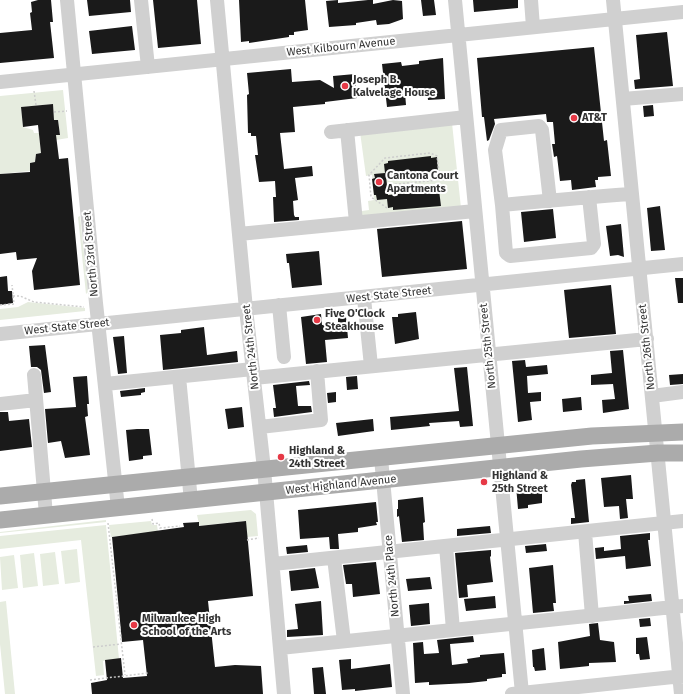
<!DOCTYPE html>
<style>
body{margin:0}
canvas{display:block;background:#fff}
</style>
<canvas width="683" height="694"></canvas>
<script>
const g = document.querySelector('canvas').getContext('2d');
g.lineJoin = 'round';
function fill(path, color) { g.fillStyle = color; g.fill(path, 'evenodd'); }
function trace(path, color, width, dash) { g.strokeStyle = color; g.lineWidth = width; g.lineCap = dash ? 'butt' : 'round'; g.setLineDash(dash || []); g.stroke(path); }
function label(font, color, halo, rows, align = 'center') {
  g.font = font + ' "Fira Sans",sans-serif'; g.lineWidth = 4; g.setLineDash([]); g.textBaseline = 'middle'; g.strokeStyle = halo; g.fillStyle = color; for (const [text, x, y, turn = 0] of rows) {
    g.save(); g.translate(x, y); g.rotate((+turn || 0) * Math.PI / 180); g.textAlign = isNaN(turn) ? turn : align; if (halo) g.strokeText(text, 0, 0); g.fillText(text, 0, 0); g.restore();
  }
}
fill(new Path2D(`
 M63,90l5,48 -12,2v-5l4,-1 -2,-14h-4l-1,-16 -32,3 2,20 10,3 1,3h5l2,20 -5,1 -1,8 -5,1v8l-30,3v-78z
 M452,123l9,85 -99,8v-5l7,-1 -1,-9 6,-1 -2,-25 -6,1 -6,-44z
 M80,216l8,76 -2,2 -8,-77z
 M28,302l57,6v3l-85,9v-11l18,-2z
 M251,510l5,4 2,22 -11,1 -2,-16 -47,5 1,-2 -2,-9z
 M106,520v2l-106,11v-1z
 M151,521l1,4h5l1,7 -47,5 -2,-12z
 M106,525l13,134 -16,2 1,14 -8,1 -15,-136 -81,9v-13z
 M77,549l3,33 -15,2 -4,-33z
 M55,552l4,32 -16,2 -3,-32z
 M34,553l4,33 -15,2 -3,-33z
 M14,555l4,33 -16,2 -2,-33z
 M6,601l9,93h-10l-5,-50v-42z`), '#e6ecdf');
fill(new Path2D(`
 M38,0h13l2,22h-3l4,36 -54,5v-30l32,-3 -2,-17 2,-1 -1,-10z
 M87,0h43l1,12 -42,4z
 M153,0h44l4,44 -43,4z
 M239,0h66l3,30 -14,2v3h-5v2l-40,6v-2l-8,1z
 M338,0v3l30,-3h5v4l20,-4 9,1 1,18 -14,5 -12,1 -1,-5 -20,3v2l-27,2 -3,-26z
 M421,0h13l2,15 -13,1z
 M473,0h45v8l-44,4z
 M132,26l3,24 -43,4 -3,-23z
 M667,32l6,54 -38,3 -1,-9 6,-1 -4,-44z
 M594,47l10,94 3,-1 4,36 -13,1v3h-3l1,7 -24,3 -1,-10 -11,1 -3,-25 -3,1 -2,-13h3l-2,-22h-6l-1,-8 -52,5 1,5 -6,16 -2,1 -3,-24h-2l-5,-59z
 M443,58l2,41 -17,1 -1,-9 -22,2 1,12 -19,2 -5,-43 19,-2 1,4 17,-2v-3z
 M291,69l1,13 28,-2 14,8 -1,-12 22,-2 2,24 -32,4v2l-32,3 2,25 -15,1 4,36 28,-3 1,10 -18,2 3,22 -5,1 1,14 1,2h4v3l-25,2 -1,-25h3l-1,-16 -16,1 -4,-27h3l-2,-19h-5v-3h-3l-1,-38 2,-1 -2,-21z
 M53,104l1,16h4l2,15h-4l3,24 9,-1 12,127 -46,5 -2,-19 5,-13 -20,2 -1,-8 -16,2v-80l30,-2v-9l5,-1 1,-8 5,-1 -3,-28 -15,2 -2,-20z
 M653,105l1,11 -10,1 -1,-11z
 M431,156v2l6,-1 1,14 -52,5 2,19 51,-5 2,16 -48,4v-3l-5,1 -1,-9 -10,1 -1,-5h-2l-2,-16 3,-1 -1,-4 11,-1 -1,-9 4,-1v-2z
 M660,206l5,44 -14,1 -4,-43z
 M553,209l3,29 -32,4 -3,-30z
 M462,221l5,48 -85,8 -5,-48z
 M621,224l3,33 -6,-2 -8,1 -4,-30z
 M319,251l3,34 -30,3 -3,-25h-2l-1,-9z
 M7,276l1,15h4l1,12 -13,2v-28z
 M675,278h8v25h-5z
 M611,285l5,49 -47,4 -5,-48z
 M416,312l3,27 -24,5 -3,-27h6v-3z
 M321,314l1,11 16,-1v-6l8,-1 2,21 -23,2 2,22 -21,2 -5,-47z
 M204,327l3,28 30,-4 1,11 -75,8 -3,-35 21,-2v-3z
 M124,336l3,37 -9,1 -5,-37z
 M45,345l6,47 -7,1 -3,-23 -4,-3h-6l-2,-21z
 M623,350l6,59 -26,4 -1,-13 13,-1 -2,-15 -22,1v-10l21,-2 -2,-22z
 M525,360l1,7 21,-2 1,9 -21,2 1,17 13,-1v9l-11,1 2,18 -14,2 -6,-61z
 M467,367l6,59 -13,1 -1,-6 -30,2 1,3 -39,4 -1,-13 69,-6 -5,-43z
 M683,374v10l-13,1 -1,-10z
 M87,376l2,28h-2l1,12 -3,1 5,38 -25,3 -4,-17 -13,2 -3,-34 31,-2 -3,-30z
 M357,376l1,13 -11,1 -1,-13z
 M309,381l1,4 -14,1 2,20h13l1,6 -38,5 -1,-9h3l-3,-23z
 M145,388v4l-4,1v2l-20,2 -1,-6z
 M336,392v10l-8,1 -1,-10z
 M581,397l1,13 -19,2 -1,-13z
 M242,407l2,20 -16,2 -3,-20z
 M0,412h8l1,9 20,-2 3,28 -32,4z
 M373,419l1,12 -36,5 -2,-13z
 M137,429h12l3,26 -9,1v3l-14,2 -3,-31z
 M631,475l2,24h-7l2,19 -8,1 -1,-13 -15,1 -3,-29z
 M585,479l4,43 -18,2v-6h4l-4,-33 1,-3h4v-2z
 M531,484v5l11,-1v15l-14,2v3l-10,1 -2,-23z
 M423,497l2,25 -2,1 1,17 -22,2 -3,-26 -2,1v-8h1v-9z
 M376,502l2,20h-2l1,3 -19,3v4l-20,2 1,15h-9l-1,-12 -29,2 -2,-29z
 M246,521l7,75 -45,5 7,66 20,-2 26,1 2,28h-171l-1,-11 16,-3 -2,-20 16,-2 2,20 24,-2 -4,-36 -21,2 -10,-105 72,-10 -1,-4 16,-1v4z
 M490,526l1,7 -34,3v-7z
 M650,533v7h-2l3,26 -25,3 -1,-13 -29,3 -1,-11 9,-1v4l17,-2 -1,-13z
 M546,544l1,7 -21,2 -1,-7z
 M307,545l1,7 -21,2 -1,-7z
 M491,550v6l-1,1 3,25 -26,3 1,12 -9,1 -4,-45z
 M376,562l4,32 -27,3 -1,-13h-6l-3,-19z
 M553,565l3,38h-3l1,8 -21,2 -4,-45z
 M315,568l4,20 -28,3 -2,-20z
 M430,577l2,12 -24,2 -2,-12z
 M651,594l1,7 -28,3v-3h5l-1,-5z
 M495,596l1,12 -30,3 -2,-12z
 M321,601l2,34 -36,2v-7l11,-1 -3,-25z
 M429,603l1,21 -19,2 -2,-21z
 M650,618l1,8 -11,1 -1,-8z
 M598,623l2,17 14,2 2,20 -27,1v3l-29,3 -2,-27 32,-6 -1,-12z
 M473,636l1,6 -24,2 2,21 16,-2 -1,-4 13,-2v-2l24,-2 2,21h-4v3l-15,2v2l-18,2 -40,2v-3l-14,1 -2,-40 10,-1 1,12 15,-1 -2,-13z
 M647,637l3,22 -10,1 -1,-6h-3v-16z
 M544,648l2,22 -11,1 -1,-4h-1l-1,-17z
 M351,659v10l39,-5 2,23 -37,4v-2l-13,1 -3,-30z
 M323,667l3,27h-12l-2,-26z`), '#1a1a1a');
trace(new Path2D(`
 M34,91l2,14
 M54,112l13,-1
 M387,185l72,-7
 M387,208l-16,-11 -2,-22 16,-17 45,-5 7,3 3,24
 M13,296h7l14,6 50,5
 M0,305l14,-1 -2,-19
 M152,519l1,5 6,-1 1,5 20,-2
 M108,523l17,152
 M247,540l12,-2
 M93,647l28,-3
 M90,680l58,-7`), '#cdcdcd', 1.5, [2, 2]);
trace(new Path2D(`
 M67,0l29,303 22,205
 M141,0l7,67
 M217,0l29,309 18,160 20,225
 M455,0l67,693
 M531,0l2,27
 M613,0l68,694
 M0,82l683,-70
 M623,99l60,-5
 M347,130l9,92
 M331,132l135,-15
 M589,197l5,47 -3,4 -81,8 -4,-3 -4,-48c43,-4 86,-8 129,-11
 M502,205l-7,-55 6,-20 38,-4 3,4 8,71
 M239,234l236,-23
 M364,298l7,68
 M279,305l5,52
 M0,334l683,-70
 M34,375l12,140
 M179,377l12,124
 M254,378l393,-39
 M105,384l148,-15
 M652,396l31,-4
 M0,404l36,-4
 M260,427l61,-7 -4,-49
 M381,458l22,236
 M585,532l7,84
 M446,546l7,84
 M334,558l10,83
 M273,564l410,-43
 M280,648l403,-42
 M512,694l171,-18`), '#d0d0d0', 14);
trace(new Path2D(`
 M0,496l592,-60 91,-4
 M0,520l581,-61 77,-6h25`), '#ababab', 17);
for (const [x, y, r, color] of [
 [345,86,4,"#e63946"],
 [574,118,4,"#e63946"],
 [379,182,4,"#e63946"],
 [317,320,4,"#e63946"],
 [281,457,4,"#e63946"],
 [484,482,4,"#e63946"],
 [134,625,4,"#e63946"]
]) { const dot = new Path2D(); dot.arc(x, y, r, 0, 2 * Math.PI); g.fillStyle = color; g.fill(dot); trace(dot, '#fff', 1.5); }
label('11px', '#333', '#fff', [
 ["West Kilbourn Avenue",341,47,-6],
 ["North 23rd Street",91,254,-95],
 ["West State Street",389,295,-6],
 ["West State Street",67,327,-6],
 ["North 25th Street",488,346,-96],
 ["North 24th Street",251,347,-96],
 ["North 26th Street",647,347,-96],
 ["West Highland Avenue",341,485,-6],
 ["North 24th Place",392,576,-95]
]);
label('bold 11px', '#333', '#fff', [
 ["Joseph B.",353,80],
 ["Kalvelage House",353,93],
 ["AT&T",582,118],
 ["Cantona Court",387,176],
 ["Apartments",387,189],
 ["Five O'Clock",325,314],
 ["Steakhouse",325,327],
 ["Highland &",289,451],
 ["24th Street",289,464],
 ["Highland &",492,476],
 ["25th Street",492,489],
 ["Milwaukee High",142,619],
 ["School of the Arts",142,632]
], 'left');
</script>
